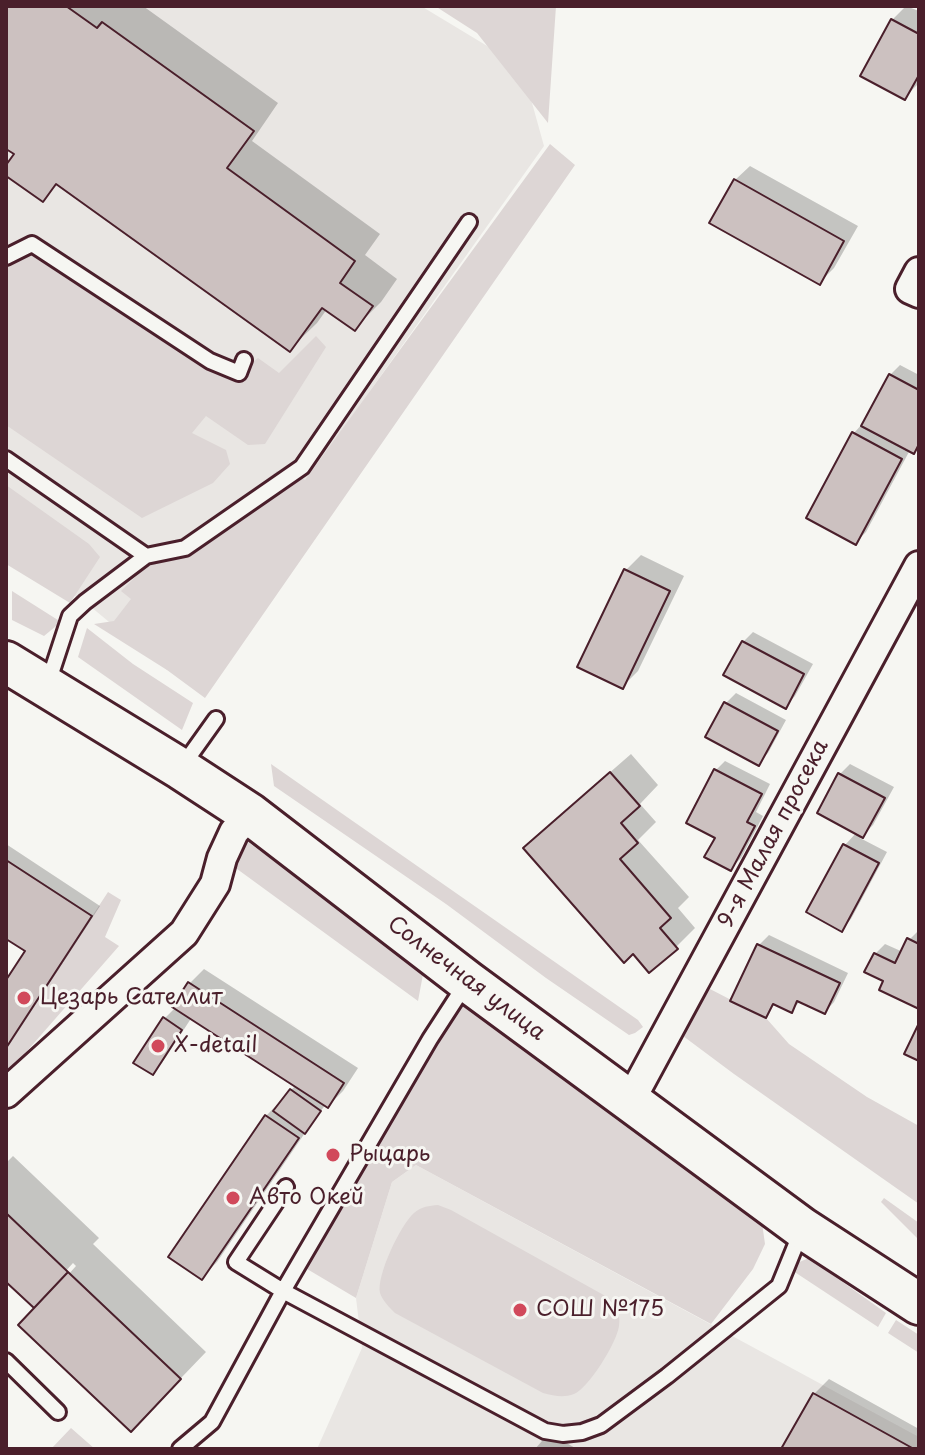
<!DOCTYPE html>
<meta charset="utf-8">
<style>
body{margin:0}
#map{position:relative;width:925px;height:1455px;overflow:hidden;background:#f6f6f2;font-family:"Playpen Sans",sans-serif}
canvas{display:block}
.frame{position:absolute;inset:0;border:8px solid #4a1f2b;pointer-events:none}
</style>
<div id="map">
<canvas width="925" height="1455"></canvas>
<div class="frame"></div>
</div>
<script>
const g = document.querySelector('canvas').getContext('2d');
g.lineJoin = 'round';
function fill(path, color) { g.fillStyle = color; g.fill(path, 'evenodd'); }
function trace(path, color, width, dash) { g.strokeStyle = color; g.lineWidth = width; g.lineCap = dash ? 'butt' : 'round'; g.setLineDash(dash || []); g.stroke(path); }
function label(font, color, halo, rows, align = 'center') {
  g.font = font + ' "Playpen Sans",sans-serif'; g.lineWidth = 6; g.setLineDash([]); g.textBaseline = 'middle'; g.strokeStyle = halo; g.fillStyle = color; for (const [text, x, y, turn = 0] of rows) {
    g.save(); g.translate(x, y); g.rotate((+turn || 0) * Math.PI / 180); g.textAlign = isNaN(turn) ? turn : align; if (halo) g.strokeText(text, 0, 0); g.fillText(text, 0, 0); g.restore();
  }
}
fill(new Path2D(`
 M6,6h415l101,61 22,79 -238,335 -139,189 -82,-68 -79,-45z
 M416,1165l503,272v12h-602l45,-101 -6,-50 36,-116z`), '#e9e6e3');
fill(new Path2D(`
 M435,6h121l-8,117 -71,-90z
 M550,144l25,21 -370,533 -38,-28 -73,-46 20,-3 17,-22 -10,-8 39,-38 43,-23 74,-59 18,3 10,6z
 M32,244l207,129 19,-15 21,15 37,-37 10,11 -61,97 -17,1 -42,-29 -14,17 34,17 4,14 -17,19 -71,35 -136,-93v-163z
 M6,485l83,59 11,13 -30,46 -64,-39z
 M12,591l49,31 -17,14 -32,-16z
 M87,628l46,36 60,39 -11,27 -104,-73z
 M271,764l367,256 5,7 -8,6 -6,2 -83,-57 -100,-74 -172,-118z
 M234,832l190,137 -6,32 -196,-143z
 M108,892l13,8 -16,37 14,9 -113,129v-27z
 M710,989l56,29 23,26 78,53 52,29v78l-185,-130 -55,-41z
 M464,1002l94,71 204,150 3,21 -12,25 -42,55 -295,-159 -24,17 -36,116 -54,-32 148,-258z
 M884,1198l35,25v17l-38,-38z
 M438,1205l13,5 158,88c7,9 12,16 10,28 -2,16 -30,62 -45,68 -10,4 -20,2 -31,-1l-148,-80c-6,-6 -12,-12 -15,-20 -4,-17 21,-69 34,-80 8,-7 15,-7 24,-8z
 M809,1258l77,55 -8,14 -91,-60z
 M896,1320l23,15v18l-31,-20z
 M71,1428l24,21h-44z`), '#ddd6d5');
fill(new Path2D(`
 M6,6h137l135,97 -26,38 128,93 -15,21 32,24 -16,23 -27,27 -27,-20 -10,14 -27,26 -231,-166 -17,16 -36,-26v-4l11,-15 -11,-8z
 M906,6l13,5v72l-15,15 -12,-78z
 M750,166l108,60 -24,42 -15,15 -84,-103z
 M900,365l19,10v71l-6,6 -3,-2 -44,82 -10,10 -48,-25 46,-84 9,-10 27,-48z
 M641,555l43,21 -46,95 -15,15 -43,-20 46,-96z
 M753,632l60,32 -18,32 -9,10 -60,-32 17,-32z
 M736,693l50,27 -18,33 -10,10 -32,-60z
 M631,754l27,31 -18,19 16,18 -18,18 51,57 -11,11 17,20 -19,19 -131,-118z
 M725,761l45,23 -14,28 7,4 -22,42 -10,10 -14,-31 -2,-66z
 M850,764l44,23 -21,38 -13,13 27,14 -36,67 -10,10 -32,-17 36,-67 12,-13 -37,-20 20,-38z
 M6,844l94,62 -94,144v-66l22,-34 -22,-14z
 M919,930v76l-33,-26 -11,-26 10,-10 18,8 6,-12z
 M769,935l79,38 -14,29 -9,10 -24,-11 -10,9 -15,-7 -11,13 -33,-16 27,-55z
 M204,969l154,99 -15,23 -15,15 -2,-2 -17,23 -92,135 -15,15 64,-161 30,-31 -104,-68 -30,46 -9,10 12,-55 11,-11 13,-23z
 M13,1156l86,82 -6,6 113,108 -49,51 -112,-109 -39,-15v-116zM73,1263l3,3 -9,10 -3,-3z
 M829,1379l90,50v20h-136l31,-55z
 M549,1433l28,16h-42z`), '#0003');
const building = new Path2D(`
 M6,6h60l31,22 5,-6 152,109 -27,37 128,93 -15,22 33,23 -18,25 -33,-23 -32,44 -234,-168 -13,18 -37,-26v-11l8,-11 -8,-5z
 M891,19l28,15v41l-14,25 -45,-24z
 M734,179l110,62 -24,44 -111,-62z
 M889,374l30,16v54l-5,10 -53,-28z
 M852,432l50,27 -46,86 -50,-27z
 M624,569l46,22 -47,98 -46,-22z
 M742,641l62,33 -18,35 -63,-34z
 M724,702l54,29 -19,35 -54,-29z
 M714,769l48,25 -15,28 8,4 -24,45 -27,-14 11,-19 -29,-15z
 M610,772l30,34 -19,17 17,20 -18,16 51,59 -11,10 18,21 -29,24 -16,-19 -9,9 -101,-115z
 M838,773l47,25 -22,40 -46,-25z
 M843,844l36,19 -37,69 -36,-20z
 M6,860l86,56 -86,132v-68l19,-29 -19,-12z
 M907,938l12,6v65l-40,-19 4,-9 -19,-9 10,-19 21,10z
 M757,944l83,39 -15,31 -28,-13 -5,12 -19,-9 -7,14 -36,-17z
 M188,982l156,101 -16,25 -156,-101z
 M163,1017l19,13 -29,45 -20,-12z
 M919,1023v38l-15,-7z
 M290,1089l31,22 -16,23 -32,-23z
 M265,1115l34,23 -97,142 -34,-23z
 M6,1213l62,59 -34,36 -28,-26z
 M68,1272l113,107 -50,53 -113,-107z
 M813,1393l101,56h-133z`);
fill(building, '#ccc1c0');
trace(building, '#4a1f2b', 2);
const lane = new Path2D(`
 M6,257l26,-13 178,117 29,12 5,-13
 M6,459l140,97 39,-8 117,-81 167,-245
 M48,683l22,-67 15,-14 61,-46
 M181,768l35,-49
 M286,1187l-50,75 47,29 262,140 18,3 19,-2 19,-7 66,-49 112,-90 22,-54
 M6,1361l52,51
 M180,1449l32,-27 71,-131 147,-252 35,-54`);
const street = new Path2D(`
 M919,272l-9,17 9,4
 M6,1093l178,-160 31,-49 7,-26 12,-26 16,-18
 M630,1101l289,-535`);
const secondary = new Path2D(`
 M6,662l175,107 69,45 217,167 163,120 172,127 117,76`);
trace(lane, '#4a1f2b', 20);
trace(street, '#4a1f2b', 34);
trace(secondary, '#4a1f2b', 46);
trace(lane, '#f6f6f2', 14);
trace(street, '#f6f6f2', 28);
trace(secondary, '#f6f6f2', 40);
for (const [x, y, r, color] of [
 [24,998,8,"#d1495b"],
 [158,1046,8,"#d1495b"],
 [333,1155,8,"#d1495b"],
 [233,1198,8,"#d1495b"],
 [520,1310,8,"#d1495b"]
]) { const dot = new Path2D(); dot.arc(x, y, r, 0, 2 * Math.PI); g.fillStyle = color; g.fill(dot); trace(dot, '#f6f6f2', 3); }
label('22px', '#4a1f2b', '#f6f6f2', [
 ["9-я Малая просека",774,834,-62],
 ["Солнечная улица",466,979,37]
]);
label('22px', '#4a1f2b', '#f6f6f2', [
 ["Цезарь Сателлит",40,998],
 ["X-detail",174,1046],
 ["Рыцарь",349,1155],
 ["Авто Окей",249,1198],
 ["СОШ №175",536,1310]
], 'left');
</script>
